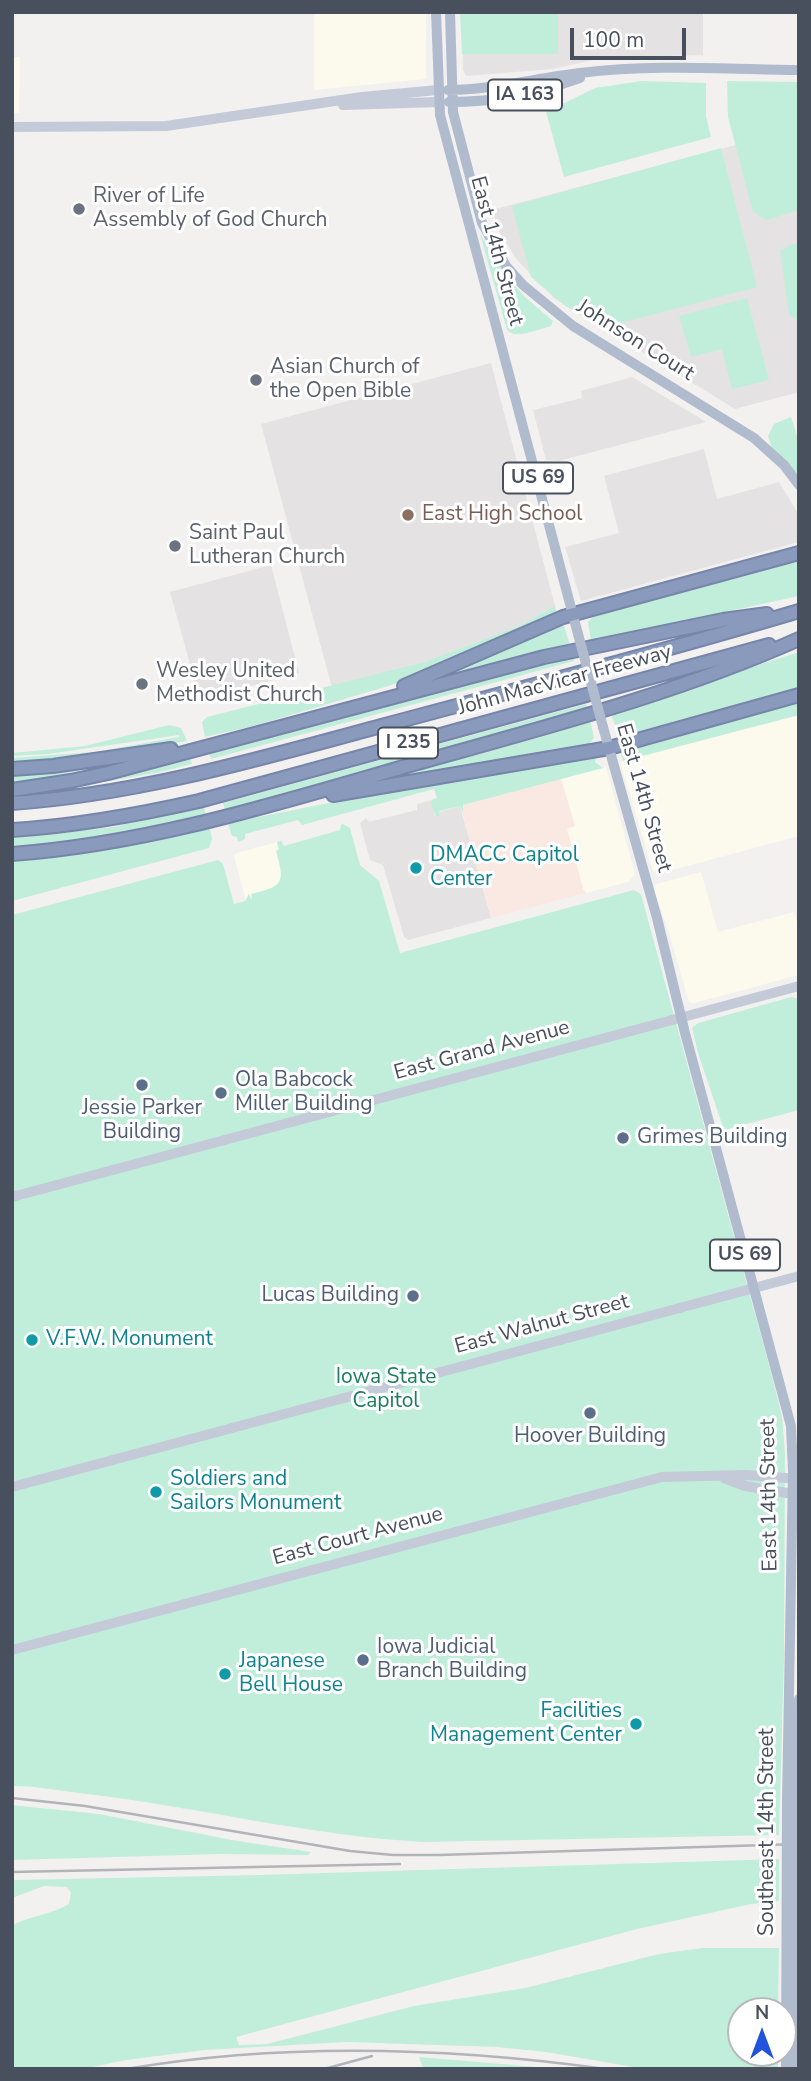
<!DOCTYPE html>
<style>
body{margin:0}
#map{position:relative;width:811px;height:2081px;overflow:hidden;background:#f3f1f0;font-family:"Nunito Sans",sans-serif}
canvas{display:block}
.frame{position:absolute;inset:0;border:14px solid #49505d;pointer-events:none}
.north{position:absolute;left:727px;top:1997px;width:70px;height:70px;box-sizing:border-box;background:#fff;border:2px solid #b6b9be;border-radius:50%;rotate:0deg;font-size:19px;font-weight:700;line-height:28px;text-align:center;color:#49505d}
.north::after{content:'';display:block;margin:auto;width:24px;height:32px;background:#2153dc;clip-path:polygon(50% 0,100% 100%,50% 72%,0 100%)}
.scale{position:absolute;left:570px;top:28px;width:116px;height:32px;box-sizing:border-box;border:4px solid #49505d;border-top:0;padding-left:9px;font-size:21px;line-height:24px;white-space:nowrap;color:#49505d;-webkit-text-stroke:5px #fff;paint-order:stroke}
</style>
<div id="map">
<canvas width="811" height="2081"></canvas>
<div class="frame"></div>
<div class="north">N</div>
<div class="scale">100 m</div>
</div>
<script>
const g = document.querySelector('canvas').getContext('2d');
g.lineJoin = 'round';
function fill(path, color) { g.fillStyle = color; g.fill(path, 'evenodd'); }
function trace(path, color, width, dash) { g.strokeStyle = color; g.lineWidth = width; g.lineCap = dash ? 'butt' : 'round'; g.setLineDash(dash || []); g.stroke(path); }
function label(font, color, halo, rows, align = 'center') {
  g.font = font + ' "Nunito Sans",sans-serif'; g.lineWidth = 6; g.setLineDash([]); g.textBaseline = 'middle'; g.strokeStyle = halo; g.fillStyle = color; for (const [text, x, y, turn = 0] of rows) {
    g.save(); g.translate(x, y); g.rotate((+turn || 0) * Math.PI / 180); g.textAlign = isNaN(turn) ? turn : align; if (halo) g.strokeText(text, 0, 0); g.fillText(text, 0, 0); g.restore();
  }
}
fill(new Path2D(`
 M314,12h112v67l-112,11z
 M12,57h8l-1,56h-7z
 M799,715v121l-138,37 -8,-2 -33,-109z
 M606,767l29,107 -7,8 -42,11 -3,-3 -16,-61 8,-3 -14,-47z
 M277,842l13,48 -44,11 -12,-45 3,-3z
 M701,872l17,60 76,-20 5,18v45l-105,28 -5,-1 -20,-70 -15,-42 1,-5 5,-2z`), '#fcfaec');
fill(new Path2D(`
 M461,12h242v43l-100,3 -51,11 -86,7 -3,-6v-40z
 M799,83v309l-64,17 -180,-110 -37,-38 -18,-28 -8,-23 244,-65z
 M491,363l64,243 -36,20 -95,36 -92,26 -71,-264z
 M632,377l74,45 -147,39 -13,-1 -13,-50 49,-12 -1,-7z
 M704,449l13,50 62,-17 20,33v27l-218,59 -16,-54 54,-14 -15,-57z
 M271,565l28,108 -99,27 -30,-108z
 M432,800l3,17 4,-5 21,-6 31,112 -83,22 -4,-3 -21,-72 -13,-5 -10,-37 6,-5 3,4 48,-12v-6z`), '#e4e2e2');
fill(new Path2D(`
 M561,779l14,47 -8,3 16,60 3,4 -95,25 -29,-106v-7z`), '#fae9e3');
fill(new Path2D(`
 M460,12h98v42h-96z
 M641,81l65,2v33l5,21 -147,40 -18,-65 49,-24z
 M727,81l72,1v128l-32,10 -14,-8 -25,-95z
 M721,148l36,139 -155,41 -38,-23 -33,-28 -19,-71z
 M480,234l27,42 17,20 29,25 -2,5c-13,3 -34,14 -44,4z
 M793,244h6v77l-10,-6 -9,-65z
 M747,298l22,82 -37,9 -10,-40 -31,8 -12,-41z
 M791,417l8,25v36l-27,-30 -4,-12 6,-12z
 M799,558v38l-208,45 -3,-19 5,-5 11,-3v-4z
 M555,606l1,6 -4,4 -130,58 -37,13 -128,38 -52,12 -3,-15 5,-5 217,-55 95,-36z
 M557,624l7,2 6,19 -136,35z
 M799,652v37l-172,48 -8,-2 -9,-23z
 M572,654l2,7 -363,98 -3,-8z
 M799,700v15l-176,46 -3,-11z
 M586,704l1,5 -136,40 -226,61 -2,-7z
 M590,719l4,19 -6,7 -214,38 -1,-2z
 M169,725l12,3 6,13 -48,9 -127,14v-6l82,-6 85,-15v-2l-131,19 -36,2v-3l73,-7z
 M190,756l2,8 -36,9 -94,16z
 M594,757l2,1 -1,4 8,6 -140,37v7l-3,-6 -21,5v5l-3,1 -5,-14 1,-3 5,-2 -3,-9 -132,36 -4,-5 -53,14v5l-7,3 -1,-5 -5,-1 -4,-13 248,-49z
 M125,762l-68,16 -45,7v-11z
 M204,807l2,9c-64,14 -128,25 -194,31v-9l101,-11z
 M343,824l7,4 10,37 19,16 21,72 234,-63 7,4 129,475 12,47 3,38 -1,204 -5,177 -356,7c-113,-6 -224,-35 -337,-48 -24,-3 -49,-8 -74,-8v-871l206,-55 5,4 11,40 11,-3 4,-7 3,6 -1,-6c33,-8 34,-11 25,-43l3,-2 -2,-7 4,-1 3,5 56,-16 1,-5z
 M210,829l2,10 -3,9 -197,53v-41l78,-9z
 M791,997l8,2v111l-75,20 -26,-77 -6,-25 6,-5z
 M12,1805l87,9 133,26 79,12 -3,3 -87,-1 -209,6z
 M779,1859v42l-28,3 -114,25 -401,108 3,8 28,-1 147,-38 111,-18 134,-34 43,-6h77l-1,63h-37v42h37v16h-133l-99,-17 -49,-5 -150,-5 -142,8 -79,10 -43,9h-71v-15h2l-2,-8v-121c19,-9 40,-11 57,-21l2,-11 -4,-6 -23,-1 -32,12v-18l246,-5z
 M419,2057l142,12h-138z`), '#c1eeda');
const highway = new Path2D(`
 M404,686l159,-69 236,-64
 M12,769l41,-3 118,-17
 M12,790l59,-9 37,-8 436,-116 179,-37 44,-6
 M333,795l276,-47 190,-53
 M12,803c128,-9 250,-45 373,-78 138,-37 277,-73 414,-114
 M12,830c64,-4 125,-15 187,-29l570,-156
 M12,854c134,-10 260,-49 388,-86 134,-38 271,-72 399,-129`);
trace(highway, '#7685a9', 16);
trace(new Path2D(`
 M343,105l96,-3
 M12,127l154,-1 196,-29 76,-7
 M12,1197l787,-211
 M724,1478l21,8 54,9
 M12,1487l787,-211
 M12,1650l650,-173 84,-2 53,4`), '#c4cad8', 10);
trace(new Path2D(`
 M436,12l4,103 138,519
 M450,12l3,100 29,111 24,43 17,19 50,41 181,112 30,27 15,20
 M448,90c45,0 88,-12 132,-17 72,-9 146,-4 219,-3
 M449,102c49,0 85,-8 131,-24
 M603,727l54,191 28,115 106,393 2,45 -6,331
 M796,1802l3,-103`), '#b1bbce', 10);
trace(highway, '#8a9abd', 12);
trace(new Path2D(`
 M12,1798l73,8 265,45 43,4h46l360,-11
 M12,1872l388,-8
 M126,2069c159,-27 320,-22 480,0
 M324,2069l48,-13`), '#b3b4ba', 2.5);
trace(new Path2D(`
 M578,634l25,93
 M786,2069l1,-267
 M795,2069l1,-267`), '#b1bbce', 10);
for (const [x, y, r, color] of [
 [79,209,7,"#6b7280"],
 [256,380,7,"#6b7280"],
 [408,515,7,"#8d6e63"],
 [175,546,7,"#6b7280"],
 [142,684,7,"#6b7280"],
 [416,868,7,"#0f9aa8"],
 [142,1085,7,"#5c6f8a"],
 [221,1093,7,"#5c6f8a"],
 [623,1138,7,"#5c6f8a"],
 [413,1296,7,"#5c6f8a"],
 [32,1340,7,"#0f9aa8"],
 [590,1413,7,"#5c6f8a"],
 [156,1492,7,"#0f9aa8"],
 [363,1660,7,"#5c6f8a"],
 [225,1674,7,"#0f9aa8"],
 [636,1724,7,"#0f9aa8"]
]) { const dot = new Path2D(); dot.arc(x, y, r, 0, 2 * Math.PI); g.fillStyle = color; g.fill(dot); trace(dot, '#fff', 2.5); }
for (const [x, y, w] of [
 [525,95,74],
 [538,478,70],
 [408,743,60],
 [745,1255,70]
]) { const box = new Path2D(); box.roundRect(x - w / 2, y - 15.5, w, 31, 5); g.fillStyle = '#fff'; g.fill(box); trace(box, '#49505d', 2); }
label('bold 19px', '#49505d', null, [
 ["IA 163",525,95],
 ["US 69",538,478],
 ["I 235",408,743],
 ["US 69",745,1255]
]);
label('21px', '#5b616d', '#fff', [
 ["River of Life",93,197],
 ["Assembly of God Church",93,221],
 ["Asian Church of",270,368],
 ["the Open Bible",270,392],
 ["Saint Paul",189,534],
 ["Lutheran Church",189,558],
 ["Wesley United",156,672],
 ["Methodist Church",156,696]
], 'left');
label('21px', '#49505d', '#fff', [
 ["East 14th Street",496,251,75],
 ["Johnson Court",635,341,32],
 ["John MacVicar Freeway",565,681,-15],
 ["East 14th Street",643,798,74],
 ["East Grand Avenue",482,1051,-15],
 ["East Walnut Street",542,1325,-15],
 ["East 14th Street",770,1495,-91],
 ["East Court Avenue",358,1537,-15],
 ["Southeast 14th Street",768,1832,-90]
]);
label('21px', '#785e54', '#fff', [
 ["East High School",422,515]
], 'left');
label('21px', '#0d838f', '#fff', [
 ["DMACC Capitol",430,856],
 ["Center",430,880],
 ["V.F.W. Monument",46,1340],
 ["Soldiers and",170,1480],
 ["Sailors Monument",170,1504],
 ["Japanese",239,1662],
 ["Bell House",239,1686],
 ["Facilities",622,1712,"right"],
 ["Management Center",622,1736,"right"]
], 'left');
label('21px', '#4e5e75', '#fff', [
 ["Ola Babcock",235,1081],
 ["Miller Building",235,1105],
 ["Jessie Parker",142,1109,"center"],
 ["Building",142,1133,"center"],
 ["Grimes Building",637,1138],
 ["Lucas Building",399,1296,"right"],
 ["Hoover Building",590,1437,"center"],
 ["Iowa Judicial",377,1648],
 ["Branch Building",377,1672]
], 'left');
label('21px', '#1b7d5d', '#fff', [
 ["Iowa State",386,1378],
 ["Capitol",386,1402]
]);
</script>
